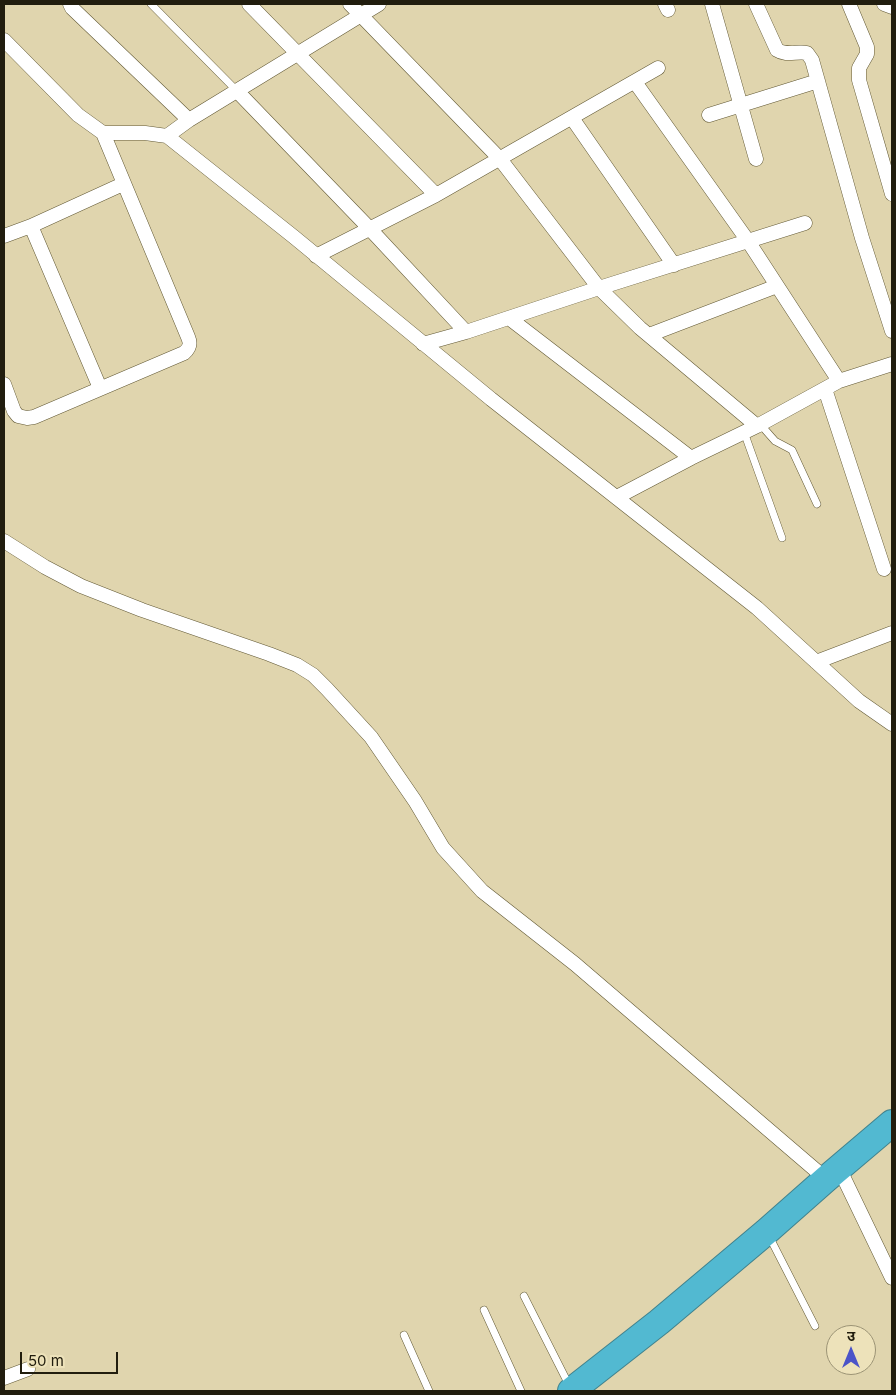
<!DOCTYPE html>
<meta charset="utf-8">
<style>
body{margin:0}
#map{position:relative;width:896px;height:1395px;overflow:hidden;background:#e0d5ae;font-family:Inter,"Noto Sans Devanagari",sans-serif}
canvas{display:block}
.frame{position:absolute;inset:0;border:5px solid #211d0e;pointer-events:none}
.north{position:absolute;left:826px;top:1325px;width:50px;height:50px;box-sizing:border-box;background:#ede2ba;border:1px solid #9b9375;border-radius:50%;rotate:0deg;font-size:14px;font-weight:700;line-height:20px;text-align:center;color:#211d0e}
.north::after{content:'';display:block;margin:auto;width:18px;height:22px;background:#4b53c8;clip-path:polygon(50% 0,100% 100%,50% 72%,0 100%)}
.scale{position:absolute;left:20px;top:1352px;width:98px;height:22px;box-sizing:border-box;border:2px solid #211d0e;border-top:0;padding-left:6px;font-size:15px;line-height:18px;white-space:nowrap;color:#211d0e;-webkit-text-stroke:4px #ede2ba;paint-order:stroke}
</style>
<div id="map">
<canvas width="896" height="1395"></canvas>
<div class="frame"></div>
<div class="north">उ</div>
<div class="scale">50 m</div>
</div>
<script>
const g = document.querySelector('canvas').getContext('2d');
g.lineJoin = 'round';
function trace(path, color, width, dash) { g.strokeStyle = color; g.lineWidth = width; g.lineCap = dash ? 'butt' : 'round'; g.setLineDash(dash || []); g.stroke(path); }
const lane = new Path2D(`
 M151,4l86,87
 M760,424l15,17 17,9 25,54
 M744,432l38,106
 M769,1236l46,90
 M524,1296l46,91
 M484,1310l37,81
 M404,1335l25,56`);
const street = new Path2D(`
 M70,4l2,4 117,112
 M249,4l187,191
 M350,4l150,155 99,129 41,40 117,98
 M665,4l3,6
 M712,4l44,155
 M756,4l21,46c9,6 20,1 30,3l5,7 50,178 30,93
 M849,4l18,43v7l-8,14v12l33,114
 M884,4l8,3
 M4,40l74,75 25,18 85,204c3,7 2,11 -4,16l-150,64 -7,1 -9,-2 -4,-5 -10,-27
 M635,82l113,159 91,140
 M237,91l133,138 96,103
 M709,115l109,-34
 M572,118l102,147
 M103,133h42l22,3 127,101 197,162 266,209 102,93 33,23
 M167,136l22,-16 190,-116
 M31,226l69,162
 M4,236l27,-10 92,-42
 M316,256l120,-61 222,-127
 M509,318l182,140
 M649,335l128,-49
 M423,344l43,-12 133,-44 206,-65
 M825,389l59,180
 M617,497l74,-39 66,-32 82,-45 53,-17
 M4,541l41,26 36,19 61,24 127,44 28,11 16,10 14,14 44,48 44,64 28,47 39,43 93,73 251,215
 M816,662l76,-29
 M839,1168l53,110
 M4,1378l24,-9`);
const highway = new Path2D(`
 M571,1391l88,-69 107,-90 60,-53 66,-56`);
trace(lane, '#625935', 8);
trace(street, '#625935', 15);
trace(highway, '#41828d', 28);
trace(lane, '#fff', 7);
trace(street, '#fff', 14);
trace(highway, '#52b9d1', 26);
</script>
